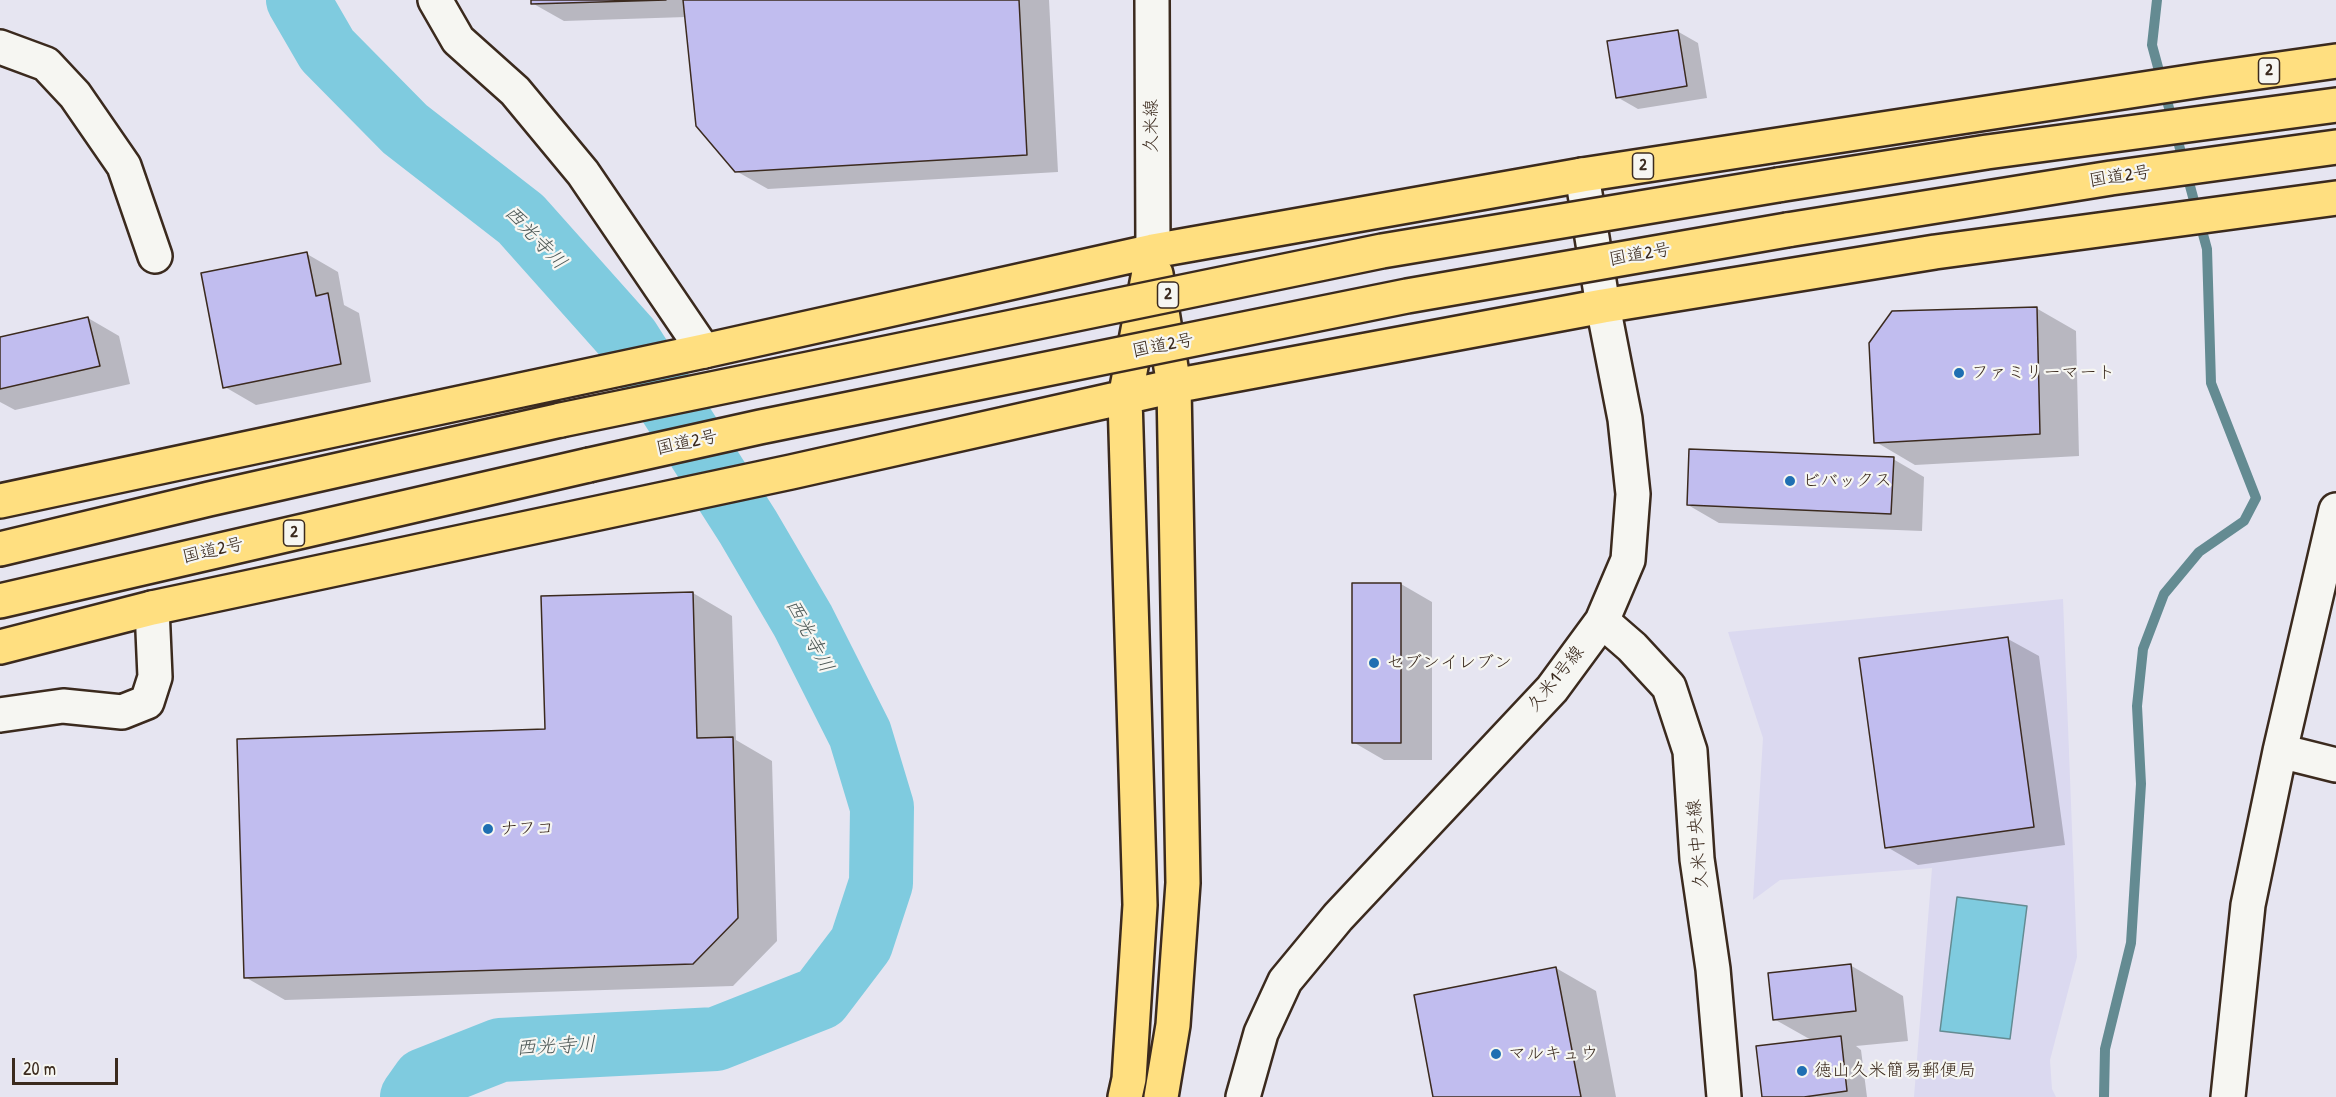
<!DOCTYPE html>
<meta charset="utf-8">
<style>
body{margin:0}
#map{position:relative;width:2336px;height:1097px;overflow:hidden;background:#e6e5f1;font-family:"Patrick Hand",sans-serif}
canvas{display:block}
.scale{position:absolute;left:12px;top:1058px;width:106px;height:27px;box-sizing:border-box;border:3px solid #3b2a1e;border-top:0;padding-left:8px;font-size:18px;line-height:21px;white-space:nowrap;color:#3b2a1e;-webkit-text-stroke:4px #f6f6f2;paint-order:stroke}
</style>
<div id="map">
<canvas width="2336" height="1097"></canvas>
<div class="scale">20 m</div>
</div>
<script>
const g = document.querySelector('canvas').getContext('2d');
g.lineJoin = 'round';
function fill(path, color) { g.fillStyle = color; g.fill(path, 'evenodd'); }
function trace(path, color, width, dash) { g.strokeStyle = color; g.lineWidth = width; g.lineCap = dash ? 'butt' : 'round'; g.setLineDash(dash || []); g.stroke(path); }
function label(font, color, halo, rows, align = 'center') {
  g.font = font + ' "Patrick Hand","Klee One",sans-serif'; g.lineWidth = 4.5; g.setLineDash([]); g.textBaseline = 'middle'; g.strokeStyle = halo; g.fillStyle = color; for (const [text, x, y, turn = 0] of rows) {
    g.save(); g.translate(x, y); g.rotate((+turn || 0) * Math.PI / 180); g.textAlign = isNaN(turn) ? turn : align; if (halo) g.strokeText(text, 0, 0); g.fillText(text, 0, 0); g.restore();
  }
}
fill(new Path2D(`
 M2063,599l14,358 -27,103 2,29 4,8h-142l18,-229 -152,12 -27,20 10,-162 -35,-106z`), '#dbd9f0');
const water = new Path2D(`
 M1957,897l70,9 -17,133 -70,-8z`);
fill(water, '#7fcbdf');
trace(water, '#648b92', 1.5);
fill(new Path2D(`
 M532,0h517l9,172 -290,17 -32,-18 -50,-154 -122,4 -32,-18z
 M1677,31l21,12 9,55 -69,11 -21,-12z
 M307,254l31,18 6,33 15,8 12,69 -115,23 -31,-18z
 M2036,308l40,23 3,125 -164,9 -39,-23z
 M88,318l31,18 11,48 -115,26 -15,-8v-64z
 M1893,459l31,18 -2,54 -203,-8 -31,-18z
 M1401,584l31,18v158h-48l-31,-18z
 M693,593l39,23 4,124 36,21 5,180 -44,45 -448,14 -40,-23 301,-246z
 M2008,639l31,17 26,189 -147,20 -31,-18z
 M1850,965l53,31 5,45 -52,5 5,4 6,47h-103l49,-56 -39,-22z
 M1556,968l40,23 20,106h-181z`), '#0003');
trace(new Path2D(`
 M2104,1097l1,-48 26,-106 10,-159 -4,-78 6,-57 21,-55 35,-42 45,-31 12,-23 -45,-115 -4,-134 -55,-204 5,-45`), '#648b92', 10);
trace(new Path2D(`
 M298,0l29,50 78,79 116,90 107,120 120,188 55,94 57,113 22,73 -1,76 -20,61 -41,54 -104,41 -216,11 -76,30 -12,17`), '#7fcbdf', 64);
const building = new Path2D(`
 M531,0h135l-135,4z
 M683,0h336l8,155 -292,17 -39,-46z
 M1678,30l9,56 -71,12 -9,-57z
 M307,252l9,44 12,-3 13,71 -118,24 -22,-115z
 M2037,307l3,127 -166,9 -5,-100 23,-32z
 M88,317l12,49 -100,23v-52z
 M1689,449l205,8 -3,57 -204,-9z
 M1352,583h49v160h-49z
 M693,592l4,146 36,-1 5,181 -45,46 -449,14 -7,-239 308,-10 -4,-133z
 M2008,637l26,190 -149,21 -26,-190z
 M1851,964l5,47 -83,9 -5,-47z
 M1556,967l25,130h-148l-19,-102z
 M1841,1036l6,55 -43,6h-42l-6,-51z`);
fill(building, '#c1bdef');
trace(building, '#3b2a1e', 1.5);
const minor = new Path2D(`
 M435,0l23,40 57,51 68,82 121,178
 M1152,0l1,251
 M0,47l46,17 29,31 49,71 31,90
 M1602,621l30,26 37,40 21,64 7,108 16,110 11,128
 M0,715l63,-9 59,6 25,-10 8,-25 -3,-69
 M2280,751l56,14
 M1243,1097l18,-64 24,-52 53,-64 214,-228 50,-68 26,-61 5,-66 -8,-75 -22,-113 -21,-131
 M2228,1097l20,-192 32,-154 56,-241`);
const highway = new Path2D(`
 M1778,185l209,-33 349,-47
 M1787,230l324,-52 225,-31
 M1156,274l18,112 9,497 -10,142 -12,72
 M0,501l704,-150 449,-100 429,-76 620,-95 134,-19
 M0,549l209,-50 352,-79
 M0,601l589,-136
 M0,647l152,-39 639,-136 383,-86 429,-80 332,-54 401,-54
 M1125,1097l4,-18 11,-174 -15,-507 28,-147`);
trace(minor, '#3b2a1e', 38);
trace(highway, '#3b2a1e', 38);
trace(minor, '#f6f6f2', 33);
trace(highway, '#ffdf80', 33);
const highwayBridge = new Path2D(`
 M561,420l821,-169 396,-66
 M589,465l171,-38 647,-131 380,-66`);
trace(highwayBridge, '#3b2a1e', 38, []);
trace(highwayBridge, '#ffdf80', 33);
for (const [x, y, r, color] of [
 [1959,373,6,"#1f6fb2"],
 [1790,481,6,"#1f6fb2"],
 [1374,663,6,"#1f6fb2"],
 [488,829,6,"#1f6fb2"],
 [1496,1054,6,"#1f6fb2"],
 [1802,1071,6,"#1f6fb2"]
]) { const dot = new Path2D(); dot.arc(x, y, r, 0, 2 * Math.PI); g.fillStyle = color; g.fill(dot); trace(dot, '#f6f6f2', 2); }
for (const [x, y, w] of [
 [2269,71,21],
 [1643,166,21],
 [1168,295,21],
 [294,533,21]
]) { const box = new Path2D(); box.roundRect(x - w / 2, y - 13, w, 26, 4.5); g.fillStyle = '#f6f6f2'; g.fill(box); trace(box, '#3b2a1e', 1.5); }
label('bold 16px', '#3b2a1e', null, [
 ["2",2269,71],
 ["2",1643,166],
 ["2",1168,295],
 ["2",294,533]
]);
label('18px', '#3b2a1e', '#f6f6f2', [
 ["久米線",1152,126,-90],
 ["国道2号",2120,177,-9],
 ["国道2号",1640,255,-10],
 ["国道2号",1163,346,-11],
 ["国道2号",687,443,-12],
 ["国道2号",213,551,-13],
 ["久米1号線",1556,679,-51],
 ["久米中央線",1698,844,-95]
]);
label('18px', '#3b2a1e', '#f6f6f2', [
 ["ファミリーマート",1971,373],
 ["ビバックス",1802,481],
 ["セブンイレブン",1386,663],
 ["ナフコ",500,829],
 ["マルキュウ",1508,1054],
 ["徳山久米簡易郵便局",1814,1071]
], 'left');
label('italic 20px', '#4f5a58', '#f6f6f2', [
 ["西光寺川",535,238,46],
 ["西光寺川",809,636,62],
 ["西光寺川",556,1047,-3]
]);
</script>
